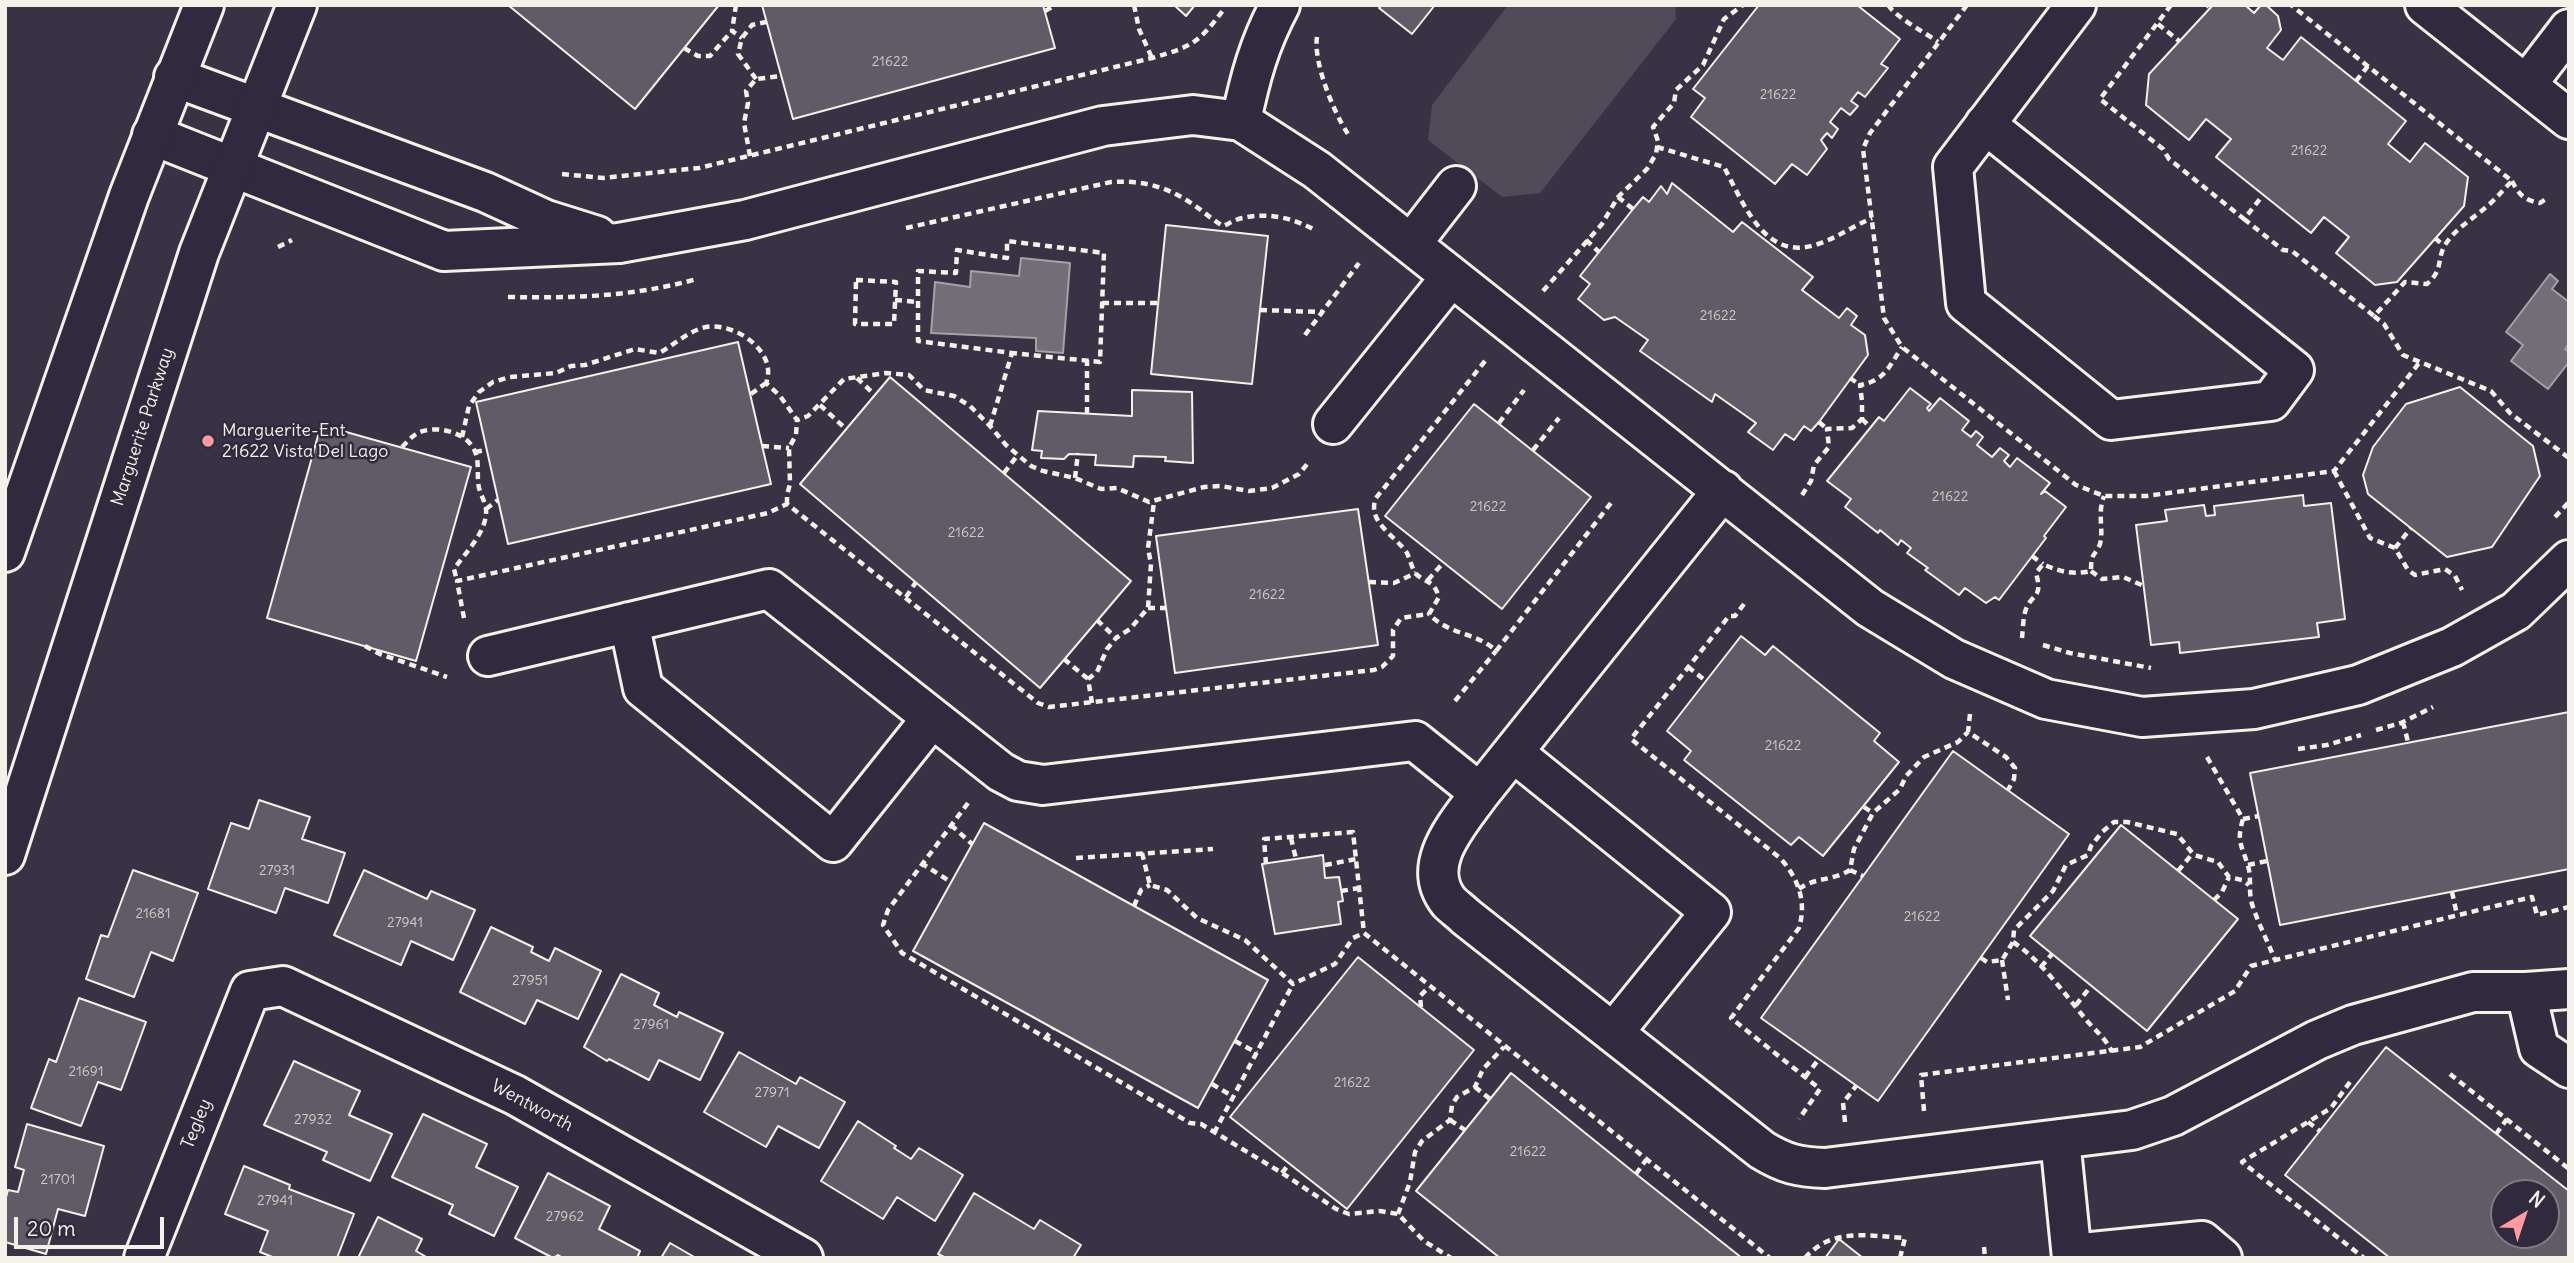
<!DOCTYPE html>
<style>
body{margin:0}
#map{position:relative;width:2574px;height:1263px;overflow:hidden;background:#373244;font-family:Delius,sans-serif}
canvas{display:block}
.frame{position:absolute;inset:0;border:7px solid #f4f1e8;pointer-events:none}
.north{position:absolute;left:2490px;top:1179px;width:70px;height:70px;box-sizing:border-box;background:#2f2a3d;border:2px solid #7e7a81;border-radius:50%;rotate:39deg;font-size:19px;font-weight:700;line-height:28px;text-align:center;color:#f4f1e8}
.north::after{content:'';display:block;margin:auto;width:24px;height:32px;background:#ff9aa2;clip-path:polygon(50% 0,100% 100%,50% 72%,0 100%)}
.scale{position:absolute;left:14px;top:1217px;width:150px;height:32px;box-sizing:border-box;border:4px solid #f4f1e8;border-top:0;padding-left:9px;font-size:21px;line-height:24px;white-space:nowrap;color:#f4f1e8;-webkit-text-stroke:5px #2f2a3d;paint-order:stroke}
</style>
<div id="map">
<canvas width="2574" height="1263"></canvas>
<div class="frame"></div>
<div class="north">N</div>
<div class="scale">20 m</div>
</div>
<script>
const g = document.querySelector('canvas').getContext('2d');
g.lineJoin = 'round';
function fill(path, color) { g.fillStyle = color; g.fill(path, 'evenodd'); }
function trace(path, color, width, dash) { g.strokeStyle = color; g.lineWidth = width; g.lineCap = dash ? 'butt' : 'round'; g.setLineDash(dash || []); g.stroke(path); }
function label(font, color, halo, rows, align = 'center') {
  g.font = font + ' Delius,sans-serif'; g.lineWidth = 5; g.setLineDash([]); g.textBaseline = 'middle'; g.strokeStyle = halo; g.fillStyle = color; for (const [text, x, y, turn = 0] of rows) {
    g.save(); g.translate(x, y); g.rotate((+turn || 0) * Math.PI / 180); g.textAlign = isNaN(turn) ? turn : align; if (halo) g.strokeText(text, 0, 0); g.fillText(text, 0, 0); g.restore();
  }
}
fill(new Path2D(`
 M1508,5h167l1,14 -136,174 -38,4 -74,-57 4,-35z`), '#504b59');
const water = new Path2D(`
 M1021,258l49,5 -7,90 -27,-2v-13l-105,-5 4,-51 35,5 1,-16 48,5z
 M2550,274l8,7 -6,8 17,13v42l-4,5 4,3v10l-21,27 -37,-28 12,-16 -17,-13z`);
fill(water, '#726e77');
trace(water, '#a6a2a4', 2);
const building = new Path2D(`
 M508,5h211l-84,104z
 M762,5h281l12,43 -262,71z
 M1174,5h21l-9,11z
 M1382,5h53l-23,29 -33,-26z
 M1759,5h98l43,34 -19,25 7,4 -23,29 -7,-5 -7,9 7,5 -8,9 -9,-7 -11,14 8,7 -6,9 -5,-5 -6,7 6,9 -20,26 -15,-11 -17,20 -84,-67 14,-19 -12,-9z
 M2213,5h32l9,8 7,-8h5l12,11 3,14 -14,18 16,12 18,-23 105,84 -18,23 22,18 15,-19 43,34 -4,29 -67,76 -22,3 -39,-32 13,-16 -25,-20 -13,16 -95,-76 15,-18 -25,-20 -17,21 -43,-35 3,-31z
 M1672,183l61,49 9,-10 71,55 -11,13 37,28 8,-10 10,8 -6,9 14,10 3,20 -49,67 -8,9 -7,-5 -10,14 -9,-6 -12,16 -25,-18 8,-9 -41,-29 -3,8 -72,-51 8,-11 -33,-23 -11,3 -26,-21 12,-15 -10,-8 53,-67 10,-12 6,5 12,-16 6,8z
 M1166,225l102,11 -16,148 -101,-10z
 M738,342l33,142 -263,60 -32,-142z
 M890,377l241,204 -91,107 -240,-204z
 M2460,387l73,59 7,30 -48,71 -45,10 -79,-63 -5,-19 10,-28 33,-43z
 M1910,388l21,16 -4,4 2,3 11,-13 29,23 -7,9 9,7 5,-6 7,6 -6,8 15,12 8,-9 9,7 -5,6 6,6 7,-9 33,25 -9,11 4,-3 21,16 -22,29 2,2 -47,62 -4,-3 -9,6 -21,-15 -6,7 -34,-25 3,-2 -21,-15 4,-5 -10,-8 -3,5 -18,-15 -2,3 -33,-26 6,-8 -24,-18 52,-64 5,4z
 M1132,390l60,2 1,71 -28,-2 1,-4 -32,-1 -1,11 -38,-2 1,-10 -27,-1 -5,5 -23,-1 1,-7 -10,-1 6,-39 94,5z
 M1474,404l117,93 -89,112 -117,-93z
 M321,425l150,42 -55,194 -149,-43z
 M2303,495l1,11 27,-3 14,116 -28,4 2,14 -139,16 -1,-11 -28,3 -15,-120 31,-4 -2,-11 39,-5 2,11 9,-1 -1,-9z
 M1358,509l20,136 -203,28 -19,-137z
 M1741,636l24,19 8,-9 107,87 -6,8 25,21 -76,94 -24,-19 -8,8 -107,-85 7,-9 -24,-20z
 M2569,712v157l-289,56 -30,-152z
 M1953,751l116,83 -191,267 -117,-83z
 M259,800l51,17 -8,22 43,14 -17,50 -43,-15 -9,25 -68,-24 23,-66 18,6z
 M984,823l284,157 -70,128 -285,-157z
 M2121,825l117,94 -91,112 -117,-95z
 M1323,855l2,23 14,-1 4,24 -5,1 3,22 -66,10 -13,-70z
 M133,870l65,23 -25,68 -22,-9 -17,45 -48,-18 15,-44 7,2z
 M364,870l63,29 4,-8 44,19 -22,50 -42,-19 -10,24 -67,-30z
 M491,927l42,20 -2,5 18,9 6,-13 46,23 -23,48 -41,-19 -12,24 -65,-32z
 M1358,957l116,93 -127,159 -117,-92z
 M621,974l38,19 -5,12 23,12 2,-5 44,21 -23,47 -41,-20 -10,20 -40,-21 -2,2 -23,-14z
 M79,998l67,24 -25,68 -23,-8 -17,44 -50,-18 18,-49 7,3z
 M2386,1047l183,144v67h-179l-105,-83zM2504,1193h42v42h-42z
 M739,1052l57,32 4,-7 45,25 -26,46 -41,-22 -12,21 -62,-35z
 M294,1061l66,30 -11,24 43,19 -22,47 -47,-21 4,-8 -63,-27z
 M1511,1073l125,101 106,84h-242l-84,-67z
 M423,1114l64,30 -11,23 42,20 -24,49 -45,-22 4,-9 -61,-28z
 M858,1121l38,25 -2,2 17,11 8,-11 44,27 -28,46 -38,-24 -14,22 -62,-38z
 M27,1124l77,22 -19,70 -27,-7 -12,45 -41,-12v-41l3,-11 10,2 6,-22 -9,-3z
 M244,1166l46,19 -1,4 65,25 -17,44h-62l-15,-6 8,-21 -43,-17z
 M548,1173l62,33 -11,23 41,22 -3,7h-74l-5,-3 -5,3 -38,-20z
 M974,1193l60,36 6,-9 41,25 -8,13h-127l-8,-4z
 M378,1217l44,22 -6,12 12,7h-70z
 M1839,1239l24,19h-38z
 M670,1243l26,15h-35z`);
fill(building, '#5f5c67');
trace(building, '#f4f1e8', 2);
const minor = new Path2D(`
 M2425,5l144,114
 M174,77l311,115 61,28 51,16
 M2526,85l43,-56
 M1241,121c9,-43 18,-77 39,-116
 M1985,124l309,246 -23,31 -160,19 -145,-117 -13,-136 123,-162
 M152,135l292,116 175,-8 126,-23 358,-94 90,-11 48,6 76,49 553,438 84,51 92,40 96,18 112,-8 104,-24 94,-38 64,-36 53,-51
 M1411,244l45,-58
 M1333,424l118,-147
 M1723,490l-243,303c-21,30 -61,71 -31,109 5,5 12,10 17,15l296,233c23,14 36,17 63,18l307,-38 41,-14 144,-76 36,-15 120,-33h53l43,-3
 M629,622l14,66 190,154 99,-124
 M488,656l281,-67 232,183 17,9 25,4 372,-44 65,52
 M1514,753l197,159 -98,121
 M2526,992l13,56 30,20
 M2060,1139l12,119
 M2072,1254l130,-13 20,17
 M144,1258l106,-267 33,-5 232,109 288,163`);
const major = new Path2D(`
 M5,552l124,-356 75,-191
 M5,855l194,-602 98,-248`);
trace(minor, '#f4f1e8', 44);
trace(major, '#f4f1e8', 44);
trace(new Path2D(`
 M736,5l-4,26 10,7
 M1134,5l5,24 13,29
 M1888,5c10,14 35,26 50,37
 M1967,5l-97,128 -7,16 21,169 18,29 174,138 28,11h42l188,-25 85,-108
 M2171,5l-71,94 63,50 6,10 75,60 16,-20
 M2207,5l2,2
 M1045,11l11,-6
 M2158,24l21,17
 M1317,37c-4,25 17,76 31,97
 M684,48l14,8h12l22,-25
 M756,79l-18,-25 4,-16 10,-13 14,-3
 M2356,81l12,-15
 M1657,147l67,20c20,37 41,96 94,77 19,-6 35,-18 54,-26
 M750,156l-6,-33 4,-20 -2,-12 10,-12 25,-3
 M562,174l41,4 96,-10 453,-110c39,-11 47,-15 72,-49
 M2512,181c7,14 12,19 28,22l6,-4
 M1618,197l15,12
 M2244,219l39,31 9,1 82,65 31,-34 22,2c17,-15 9,-23 18,-39 10,-16 26,-25 40,-37 10,-8 18,-18 27,-27l-221,-176
 M906,228l205,-46c29,-2 55,4 80,21 11,7 20,16 32,23 7,-3 13,-7 20,-8 25,-6 49,0 70,11
 M2435,238l9,8
 M1586,240l13,12
 M278,247l14,-7
 M856,280l40,2 -2,42h-39z
 M1543,291l59,-67 16,-27 29,-28 9,-15 2,-13 -5,-14 21,-24 2,-13 27,-25 21,-46 19,-14
 M508,297c67,1 123,0 189,-18
 M895,300l23,2
 M1102,303h56
 M1260,310l62,2
 M2374,316l10,8 19,31 88,36 19,22 59,45
 M1305,335l54,-72
 M1485,361l-109,137c-10,24 20,38 31,55 3,6 5,16 9,21 11,10 17,5 23,23l-10,17c21,22 48,18 67,37l115,-148
 M857,378l18,17
 M1850,378l10,7
 M751,394l15,-11
 M820,405l26,24
 M1087,414v-54
 M1862,419l8,8
 M1819,422l8,7
 M1499,423l25,-33
 M990,426l22,-73 -94,-12v-70l38,2 1,-23 50,8v-17l97,12 -4,109 -88,-9
 M462,437l7,-31 10,-14 14,-10 17,-5 46,-4 15,-7 14,-1 50,-16 24,4c15,-8 27,-20 43,-25 29,-9 77,23 64,55l14,13 17,24 11,-4 36,-37 42,-6 23,2 15,15 30,6 16,10 20,20 16,19 25,21 12,5 32,7 26,11 16,-1 32,14 55,-15 17,-1 28,5 23,-3 27,-14 9,-11
 M762,446l27,2
 M402,447c5,-5 10,-11 16,-14 16,-8 44,-2 54,13 9,13 4,28 7,42 2,7 6,14 7,21 2,22 -21,44 -32,60l3,12
 M1533,450l26,-32
 M475,452l11,-2
 M2334,471l36,67 25,10 13,22 7,5 30,-6 10,7 7,14
 M1004,473l13,-17
 M1075,478l3,-25
 M1802,495l9,-14 3,-16 15,-18 -2,-18 25,-1 10,-9v-18l-2,-16c24,-4 29,-18 42,-38
 M787,504v-9l3,-11 -1,-36 7,-13 1,-15
 M486,509l12,-9
 M2555,517l14,-15
 M2395,548l16,-20
 M2032,556l11,8
 M2091,571l11,8 21,-2 21,9
 M1428,580l15,-17
 M1369,582l25,1 22,-10
 M906,597l10,-15
 M1744,604l-9,12h-6l-98,123 149,119c18,20 27,43 19,70l-68,90 89,71 -21,30
 M1148,608h18
 M464,618l-7,-37 311,-68 19,-9 251,199 11,4 325,-37 8,-3 11,-11v-26l8,-12 28,-4
 M1097,620l19,18
 M2022,638c1,-9 1,-21 4,-29 7,-17 17,-10 10,-36l7,-9c17,8 30,11 48,7 0,-20 4,-14 9,-27 4,-15 -3,-30 4,-48
 M2043,645l27,8 81,15
 M365,646l15,8 67,23
 M1064,659l24,20
 M1688,667l18,14
 M1455,701l41,-50
 M1092,703l-4,-24 9,-7 10,-23 9,-11 14,-9 18,-21 3,-44 -3,-16 6,-46
 M1970,714l-2,18 38,25 9,11 -1,11 -6,11
 M2403,722l5,20
 M2376,730l25,-7 32,-16
 M2298,749l29,-4 34,-10
 M2207,757l36,62c-7,23 -1,26 5,47 4,13 0,25 4,38 6,19 16,38 23,56
 M968,803l-80,107 -5,15 19,28 288,170 11,1 81,49 54,36 13,5 31,-3 18,3 26,27 27,17
 M1864,807l9,6
 M2243,819l16,-3
 M951,825l21,19
 M1291,838l5,21
 M1142,853l8,32 17,5 30,28 48,22 48,44 42,-20 18,-26 11,-5 406,325
 M1076,858l137,-9
 M921,863l30,19
 M1266,864l-2,-25 89,-7 11,101
 M1325,865l31,-6
 M2248,865l19,-4
 M1850,870l13,6
 M2178,871l15,-18
 M1799,889c16,-12 34,-8 51,-19l4,-21 19,-36 27,-24 6,-13 18,-19 34,-15 10,-10
 M1341,891l18,-3
 M2452,892l5,23
 M2214,900l8,-8 7,-15
 M1134,906l7,-16 9,-5
 M2013,942c29,19 53,54 75,80 9,10 18,17 24,30
 M1981,958l6,4 15,-2 11,-18 1,-12 39,-39 13,-26 22,-10 3,-9 11,-14 12,-10h13l50,12 17,21 24,7 11,15 13,3 7,5
 M2002,960l6,40
 M2041,967l11,-13
 M2076,1005l15,-19
 M1421,1007l-1,-11 9,-9
 M1045,1039l8,-11
 M1235,1041l22,12
 M2450,1074l119,95
 M1805,1077l14,-18
 M2350,1082l-19,26 -89,54 122,96
 M1212,1084l20,12
 M1475,1087l15,12
 M1924,1111l-3,-36 219,-28 95,-56 16,-25 281,-69 5,18 32,-8
 M1450,1120l15,10
 M1845,1122l-2,-19 13,-17
 M2308,1122l12,9
 M1214,1133l79,-149
 M2496,1134l11,-15
 M1282,1173l7,-9
 M1636,1174l10,-14
 M1398,1214l12,-32 5,-30 7,-11 28,-21 2,-15 5,-8 18,-10 8,-18 21,-22
 M1984,1247l1,11
 M1805,1258c27,-31 63,-22 100,-20l-5,20`), '#f4f1e8', 4.5, [7, 5]);
trace(minor, '#2f2a3d', 38);
trace(major, '#2f2a3d', 38);
for (const [x, y, r, color] of [
 [208,441,7,"#ff9aa2"]
]) { const dot = new Path2D(); dot.arc(x, y, r, 0, 2 * Math.PI); g.fillStyle = color; g.fill(dot); trace(dot, '#2f2a3d', 2.5); }
label('14px', '#cfccc8', null, [
 ["21622",890,62],
 ["21622",1778,95],
 ["21622",2309,151],
 ["21622",1718,316],
 ["21622",1950,497],
 ["21622",1488,507],
 ["21622",966,533],
 ["21622",1267,595],
 ["21622",1783,746],
 ["27931",277,871],
 ["21681",153,914],
 ["21622",1922,917],
 ["27941",405,923],
 ["27951",530,981],
 ["27961",651,1025],
 ["21691",86,1072],
 ["21622",1352,1083],
 ["27971",772,1093],
 ["27932",313,1120],
 ["21622",1528,1152],
 ["21701",58,1180],
 ["27941",275,1201],
 ["27962",565,1217]
]);
label('18px', '#f4f1e8', '#2f2a3d', [
 ["Marguerite Parkway",143,427,-72],
 ["Wentworth",532,1106,28],
 ["Tegley",197,1124,-68]
]);
label('18px', '#f4f1e8', '#2f2a3d', [
 ["Marguerite-Ent",222,431],
 ["21622 Vista Del Lago",222,452]
], 'left');
</script>
